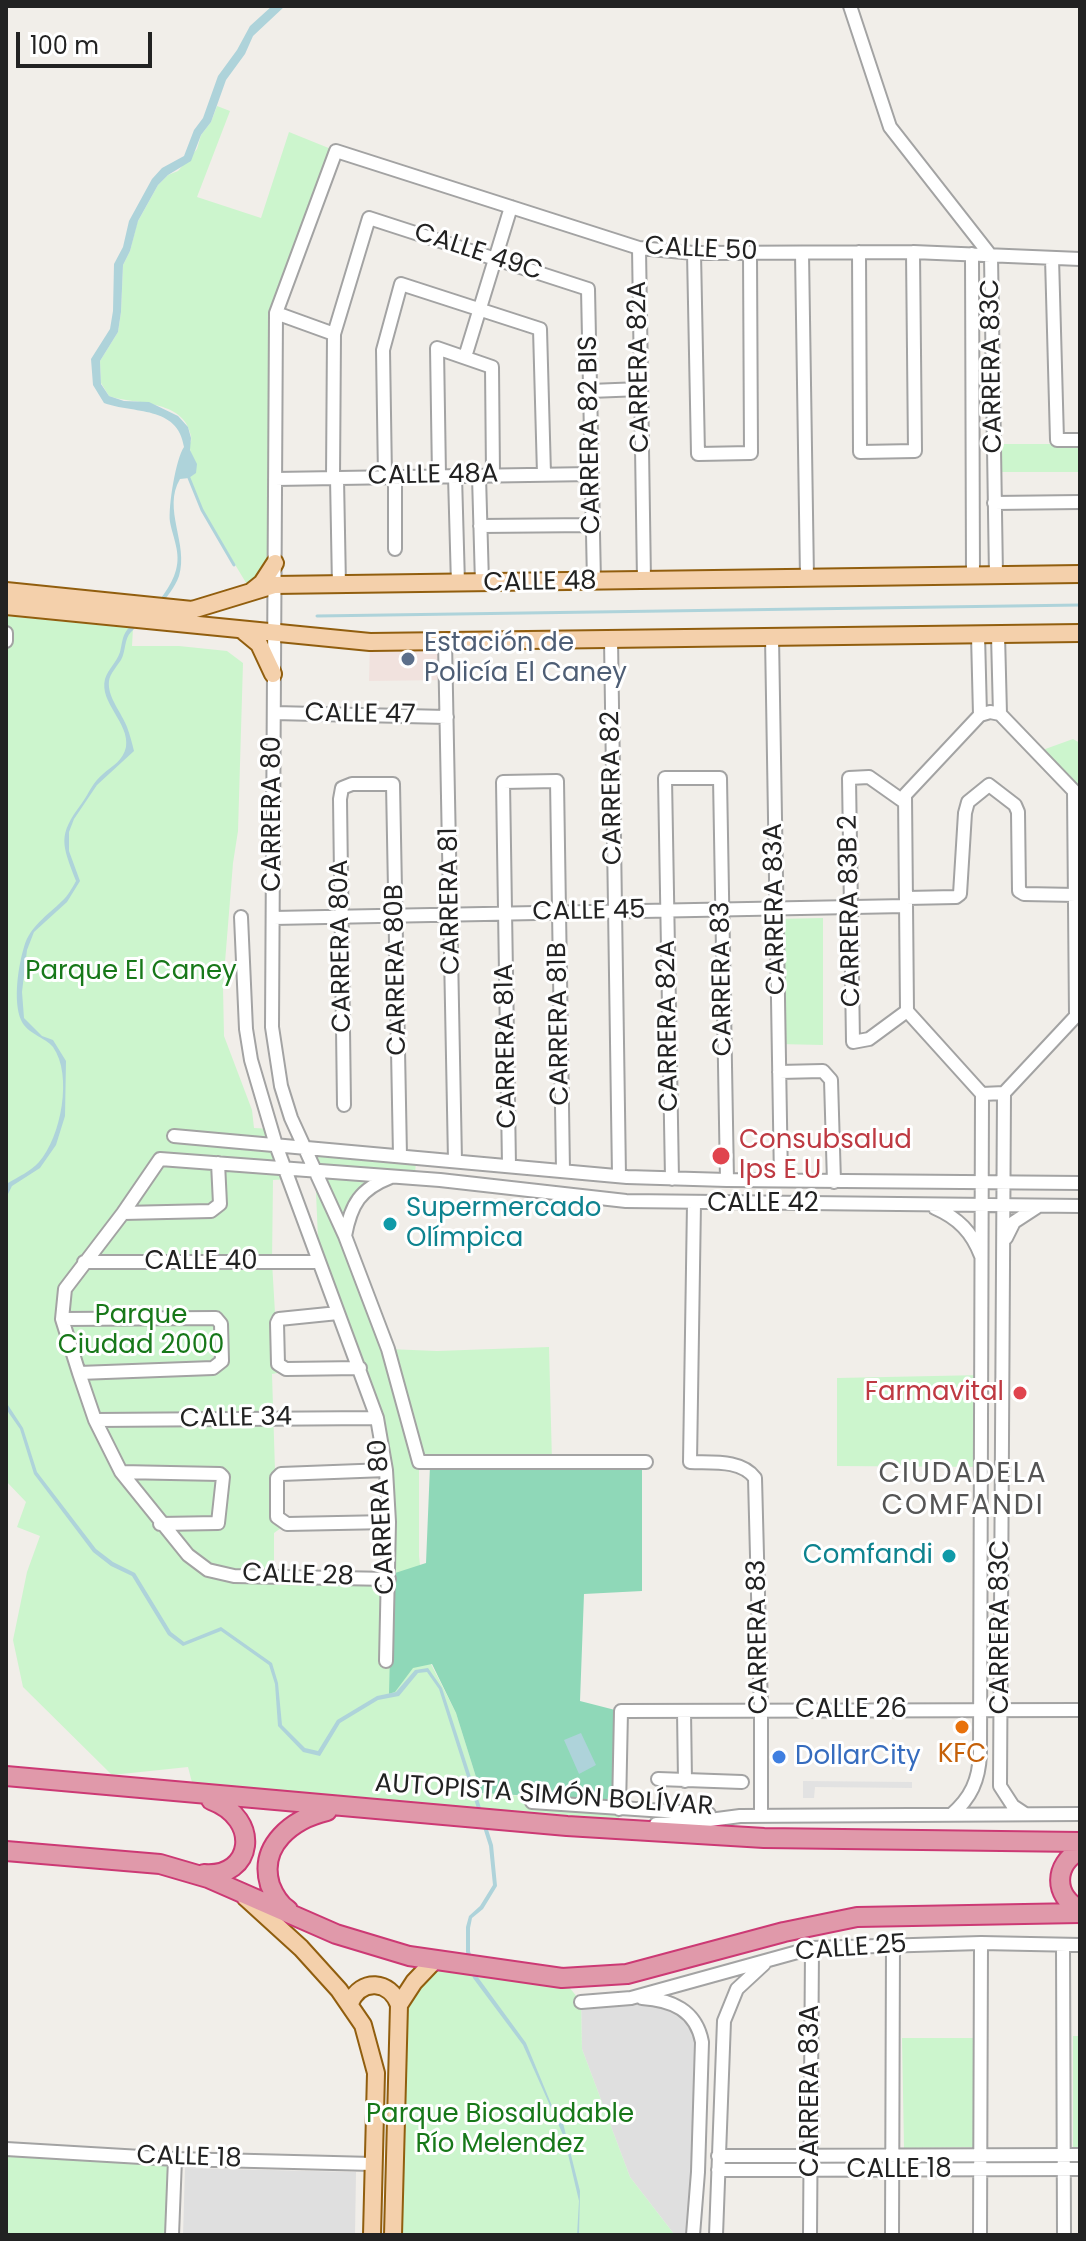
<!DOCTYPE html>
<meta charset="utf-8">
<style>
body{margin:0}
#map{position:relative;width:1086px;height:2241px;overflow:hidden;background:#f1eee9;font-family:Poppins,sans-serif}
canvas{display:block}
.frame{position:absolute;inset:0;border:8px solid #222;pointer-events:none}
.scale{position:absolute;left:16px;top:32px;width:136px;height:36px;box-sizing:border-box;border:4px solid #222;border-top:0;padding-left:10px;font-size:24px;line-height:28px;white-space:nowrap;color:#222;-webkit-text-stroke:6px #fff;paint-order:stroke}
</style>
<div id="map">
<canvas width="1086" height="2241"></canvas>
<div class="frame"></div>
<div class="scale">100 m</div>
</div>
<script>
const g = document.querySelector('canvas').getContext('2d');
g.lineJoin = 'round';
function fill(path, color) { g.fillStyle = color; g.fill(path, 'evenodd'); }
function trace(path, color, width, dash) { g.strokeStyle = color; g.lineWidth = width; g.lineCap = dash ? 'butt' : 'round'; g.setLineDash(dash || []); g.stroke(path); }
function label(font, color, halo, rows, align = 'center') {
  g.font = font + ' Poppins,sans-serif'; g.lineWidth = 6; g.setLineDash([]); g.textBaseline = 'middle'; g.strokeStyle = halo; g.fillStyle = color; for (const [text, x, y, turn = 0] of rows) {
    g.save(); g.translate(x, y); g.rotate((+turn || 0) * Math.PI / 180); g.textAlign = isNaN(turn) ? turn : align; if (halo) g.strokeText(text, 0, 0); g.fillText(text, 0, 0); g.restore();
  }
}
fill(new Path2D(`
 M658,1999l41,30 -6,205h-19l-44,-57 -48,-128 -1,-46z
 M185,2168l171,4 -1,63h-172z`), '#dfdfdf');
fill(new Path2D(`
 M445,641l2,39 -78,1 1,-39z`), '#f1e2de');
fill(new Path2D(`
 M217,106l13,5 -33,86 64,21 28,-86 47,19 -60,162 -1,250 -24,28 -49,-81 -13,-32 6,-5c2,-10 -4,-15 -5,-24 -1,-11 2,-3 1,-13 -7,-38 -58,-31 -82,-40l-8,-13 -1,-22 18,-29 3,-20 2,-47 7,-14 7,-28 21,-38 10,-10 10,-4 19,-22 4,-14 10,-13z
 M1057,440h23v32h-86v-28h57z
 M6,616l127,12 -1,18h47l48,5 16,12 -5,168 -5,32 -10,124 1,49 28,74 2,18 18,1 18,50 -17,1 -1,82 6,102 -1,9 -5,1 3,97 6,51v6l-7,5v34l7,10 107,2 -11,-161 -58,-156 -4,-93 -10,-22 111,10 -1,21 -22,-1 -34,21 -14,38 43,113 49,2 112,-4 3,115h-133v94l12,108 25,49 25,80 138,10v22l-424,-31 -7,-27 -76,8 -89,-88 -10,-47 14,-68 13,-36 -23,-9 9,-25 -20,-21z
 M1073,739l7,4v44l-6,4 -37,-39z
 M823,918v127l-45,-1 -2,-125z
 M983,1375v92l-146,-1v-88z
 M434,1961l128,17 19,24 1,47 48,128 44,57 19,1h-300l6,-230z
 M1073,2036h7v113h-7z
 M902,2038h72l2,109 -72,1z
 M6,2149l169,10 -3,76h-166z`), '#ccf5cd');
fill(new Path2D(`
 M430,1466h212v125l-58,3 -4,107 39,10 -1,90 -137,-8 -25,-80 -24,-49 -19,4 -18,24 -6,2 3,-120 34,-11z`), '#8fd8b8');
fill(new Path2D(`
 M803,1781l109,1v6l-97,-1 -1,11h-11z`), '#e2e2e2');
fill(new Path2D(`
 M272,6h13l-32,30 -8,18 -19,26 -15,42 -10,13 -10,26 -23,14 -10,10 -20,36 -8,30 -7,14 -2,47 -3,20 -18,29 1,23 8,12 15,5 25,1 29,14 10,11 3,11 -1,12 7,14 -1,9 -7,5 -9,1c-18,30 9,65 -1,97 -9,24 -30,38 -48,56 -7,7 -5,19 -10,28 -4,6 -11,14 -12,21 -2,16 13,32 18,46 3,8 5,16 7,24l-37,34 -23,34 -5,13v19l11,30 -13,21 -33,30 -7,18 -5,42 2,26 18,18 11,4 13,21 -1,55 -9,29 -16,23 -28,18 -6,12 2,-15c10,-6 23,-12 31,-21 22,-25 34,-87 14,-115 -8,-10 -26,-13 -32,-27 -8,-19 -3,-53 3,-73 6,-21 23,-31 38,-46 6,-5 10,-13 14,-20 -14,-37 -19,-45 6,-78 7,-10 11,-21 21,-29 10,-9 20,-13 23,-27 4,-24 -27,-44 -21,-68 3,-10 12,-17 15,-27 2,-7 2,-16 7,-22 5,-6 13,-10 19,-15 12,-12 26,-29 30,-45 5,-17 -3,-32 -6,-48 -2,-15 6,-64 14,-75 -6,-42 -51,-33 -80,-44l-11,-18 -2,-26 19,-30 3,-18 1,-47 9,-17 6,-26 23,-42 10,-11 22,-12 10,-26 9,-12 15,-42 19,-26 13,-24z
 M6,1402l17,26 14,44 59,77 17,13 22,11 36,59 13,10 37,-15 51,36 6,20 4,42 23,23 13,3 19,-31 40,-24 19,-4 19,-22 13,-2 14,20 51,157 4,41 -14,23 -11,9 -2,10v23l7,25 49,67 26,63 11,17 17,68 -1,44h-2l2,-34 -15,-64 -41,-92 -50,-67 -7,-26v-25l3,-11 11,-10 13,-21 -4,-39 -50,-157 -12,-17 -9,1 -19,23 -21,4 -38,23 -20,33 -17,-4 -25,-26 -3,-42 -6,-19 -48,-34 -38,15 -15,-11 -36,-59 -21,-10 -18,-14 -59,-78 -14,-45 -14,-20z
 M581,1733l15,32 -17,9 -15,-34z`), '#aed3da');
trace(new Path2D(`
 M189,478l13,32 32,55
 M317,616l763,-11`), '#aed3da', 3);
const minor = new Path2D(`
 M850,6l40,121 101,129 5,320
 M639,248l5,333
 M859,252l1,200 55,-1 -2,-199
 M694,253l4,201 53,-1 -1,-199
 M802,253l5,325
 M972,254l1,322
 M1052,258l5,182h23
 M276,313l58,21
 M465,357l46,-150
 M590,391l51,-2
 M439,476l-2,-128 55,19 1,108
 M455,476l3,108
 M479,476l3,107
 M385,477l-2,-127 18,-66 139,45 4,145
 M333,478l1,-144 35,-116 219,71 6,293
 M337,478l2,108
 M275,479l317,-5
 M994,503l86,-1
 M480,526l113,-1
 M395,549v-73
 M6,633v8
 M978,635l2,80
 M998,635l2,79
 M772,637l9,543
 M611,639l8,537
 M445,641l10,520
 M274,713l173,4
 M903,801l-34,-24 -20,1 4,264 16,-3 38,-28
 M906,898l50,-1 4,-3 5,-81 3,-11 21,-17 26,20 3,7 1,79 5,3 52,1
 M241,917l5,112 5,31 25,85 101,273 9,52 3,52 -3,139
 M273,918l633,-12
 M779,1072l44,-1 8,9 3,102
 M1004,1093l-22,1 -75,-83 -2,-216 75,-80 10,-3 10,2 74,77 2,225 -72,77 -4,693 13,20 12,8
 M344,1105l-4,-306 2,-11 10,-4h41l7,372
 M174,1136l453,41 100,3 353,3
 M509,1166l-6,-384 54,-1 6,390
 M672,1179l-7,-401h55l7,402
 M694,1203l-4,259c21,1 51,-3 65,16l6,233v105
 M935,1208c23,10 37,24 46,48
 M123,1213l88,-2 9,-7 -2,-41
 M345,1236c6,-32 15,-47 46,-59
 M1006,1238l8,-16 23,-15
 M84,1262h235
 M338,1313l-59,6 -2,4 1,41 8,5 74,-1
 M62,1319l154,-1 5,6 1,37 -9,7 -134,5
 M95,1420l282,-2
 M646,1462h-227l-31,-113 -43,-113 -54,-118 -10,-32 -9,-59 4,-714 60,-162 303,97 55,5 219,-1 167,7
 M386,1470l-105,4 -4,4v39l10,7 102,-2
 M121,1472l99,2 3,3 -5,46 -58,1
 M389,1579l-155,-3 -26,-6 -20,-15 -67,-83 -26,-52 -16,-47 -17,-54 3,-30 58,-76 37,-54 280,21 186,21 454,5
 M684,1711l1,70
 M658,1779l84,3
 M532,1802l177,12
 M619,1809l2,-98 459,-1
 M951,1815c20,-17 28,-35 29,-61l2,-660
 M656,1824l31,-1 53,-7 340,-2
 M1063,1945l1,290
 M642,1998c30,2 54,12 60,44l-4,130 -5,63
 M581,2002l50,-4 181,-50 169,-5 99,2
 M6,2149l169,10 198,5
 M718,2156l362,-1
 M718,2170l362,-1
 M172,2235l3,-76
 M716,2235l8,-214 13,-32 27,-25
 M810,2235l2,-287
 M892,2235l1,-291
 M980,2235l1,-292`);
const major = new Path2D(`
 M6,591l186,19 82,-25 806,-11
 M252,591l10,-8 13,-20
 M6,606l364,36 710,-9
 M242,630l17,14 14,30
 M245,1897l56,51 38,42 24,35 13,48 -4,162
 M350,2003c11,-25 40,-23 49,2
 M393,2235l6,-230 15,-23 20,-21`);
const highway = new Path2D(`
 M6,1776l561,50 197,12 316,4
 M1080,1850c-26,15 -27,45 0,60
 M6,1851l154,13 48,14 128,56 73,22 153,22 65,-4 157,-42 73,-15 223,-4
 M204,1874c49,4 58,-55 7,-74
 M288,1910c-9,-6 -14,-15 -18,-25 -12,-40 23,-66 57,-74`);
trace(minor, '#a3a3a3', 16);
trace(major, '#915e0e', 20);
trace(highway, '#cc3974', 22);
trace(minor, '#fff', 12);
trace(major, '#f4d0ab', 16);
trace(highway, '#e099aa', 18);
for (const [x, y, r, color] of [
 [408,659,8,"#5c6f8a"],
 [721,1156,10,"#e0444e"],
 [390,1224,8,"#0f9aa8"],
 [1020,1393,8,"#e0444e"],
 [949,1556,8,"#0f9aa8"],
 [962,1727,8,"#e8710a"],
 [779,1757,8,"#3f7fe0"]
]) { const dot = new Path2D(); dot.arc(x, y, r, 0, 2 * Math.PI); g.fillStyle = color; g.fill(dot); trace(dot, '#fff', 3); }
label('26px', '#222', '#fff', [
 ["CALLE 50",701,250,3],
 ["CALLE 49C",478,253,18],
 ["CARRERA 83C",993,366,-91],
 ["CARRERA 82A",640,367,-91],
 ["CARRERA 82 BIS",591,435,-91],
 ["CALLE 48A",433,476,-1],
 ["CALLE 48",540,583,-1],
 ["CALLE 47",360,715,1],
 ["CARRERA 82",613,788,-91],
 ["CARRERA 80",273,814,-90],
 ["CARRERA 81",451,901,-91],
 ["CARRERA 83A",776,909,-91],
 ["CARRERA 83B 2",851,911,-91],
 ["CALLE 45",589,912,-1],
 ["CARRERA 80A",342,946,-91],
 ["CARRERA 80B",397,970,-91],
 ["CARRERA 83",723,979,-91],
 ["CARRERA 81B",560,1024,-91],
 ["CARRERA 82A",669,1026,-91],
 ["CARRERA 81A",507,1046,-91],
 ["CALLE 42",763,1204],
 ["CALLE 40",201,1262],
 ["CALLE 34",236,1419,-1],
 ["CARRERA 80",383,1517,-93],
 ["CALLE 28",298,1576,2],
 ["CARRERA 83C",1001,1627,-90],
 ["CARRERA 83",759,1637,-91],
 ["CALLE 26",851,1710],
 ["AUTOPISTA SIMÓN BOLÍVAR",544,1796,4],
 ["CALLE 25",851,1949,-4],
 ["CARRERA 83A",811,2091,-90],
 ["CALLE 18",189,2158,2],
 ["CALLE 18",899,2170]
]);
label('26px', '#4e5e75', '#fff', [
 ["Estación de",424,644],
 ["Policía El Caney",424,674]
], 'left');
label('26px', '#177819', '#fff', [
 ["Parque El Caney",131,972],
 ["Parque",141,1316],
 ["Ciudad 2000",141,1346],
 ["Parque Biosaludable",500,2115],
 ["Río Melendez",500,2145]
]);
label('26px', '#be3a42', '#fff', [
 ["Consubsalud",739,1141],
 ["Ips E U",739,1171],
 ["Farmavital",1004,1393,"right"]
], 'left');
label('26px', '#0d838f', '#fff', [
 ["Supermercado",406,1209],
 ["Olímpica",406,1239],
 ["Comfandi",933,1556,"right"]
], 'left');
label('26px', '#c56008', '#fff', [
 ["KFC",962,1755]
]);
label('26px', '#366cbe', '#fff', [
 ["DollarCity",795,1757]
], 'left');
g.letterSpacing = '2px';
label('28px', '#555', '#fff', [
 ["CIUDADELA",963,1475],
 ["COMFANDI",963,1507]
]);
g.letterSpacing = '0px';
</script>
